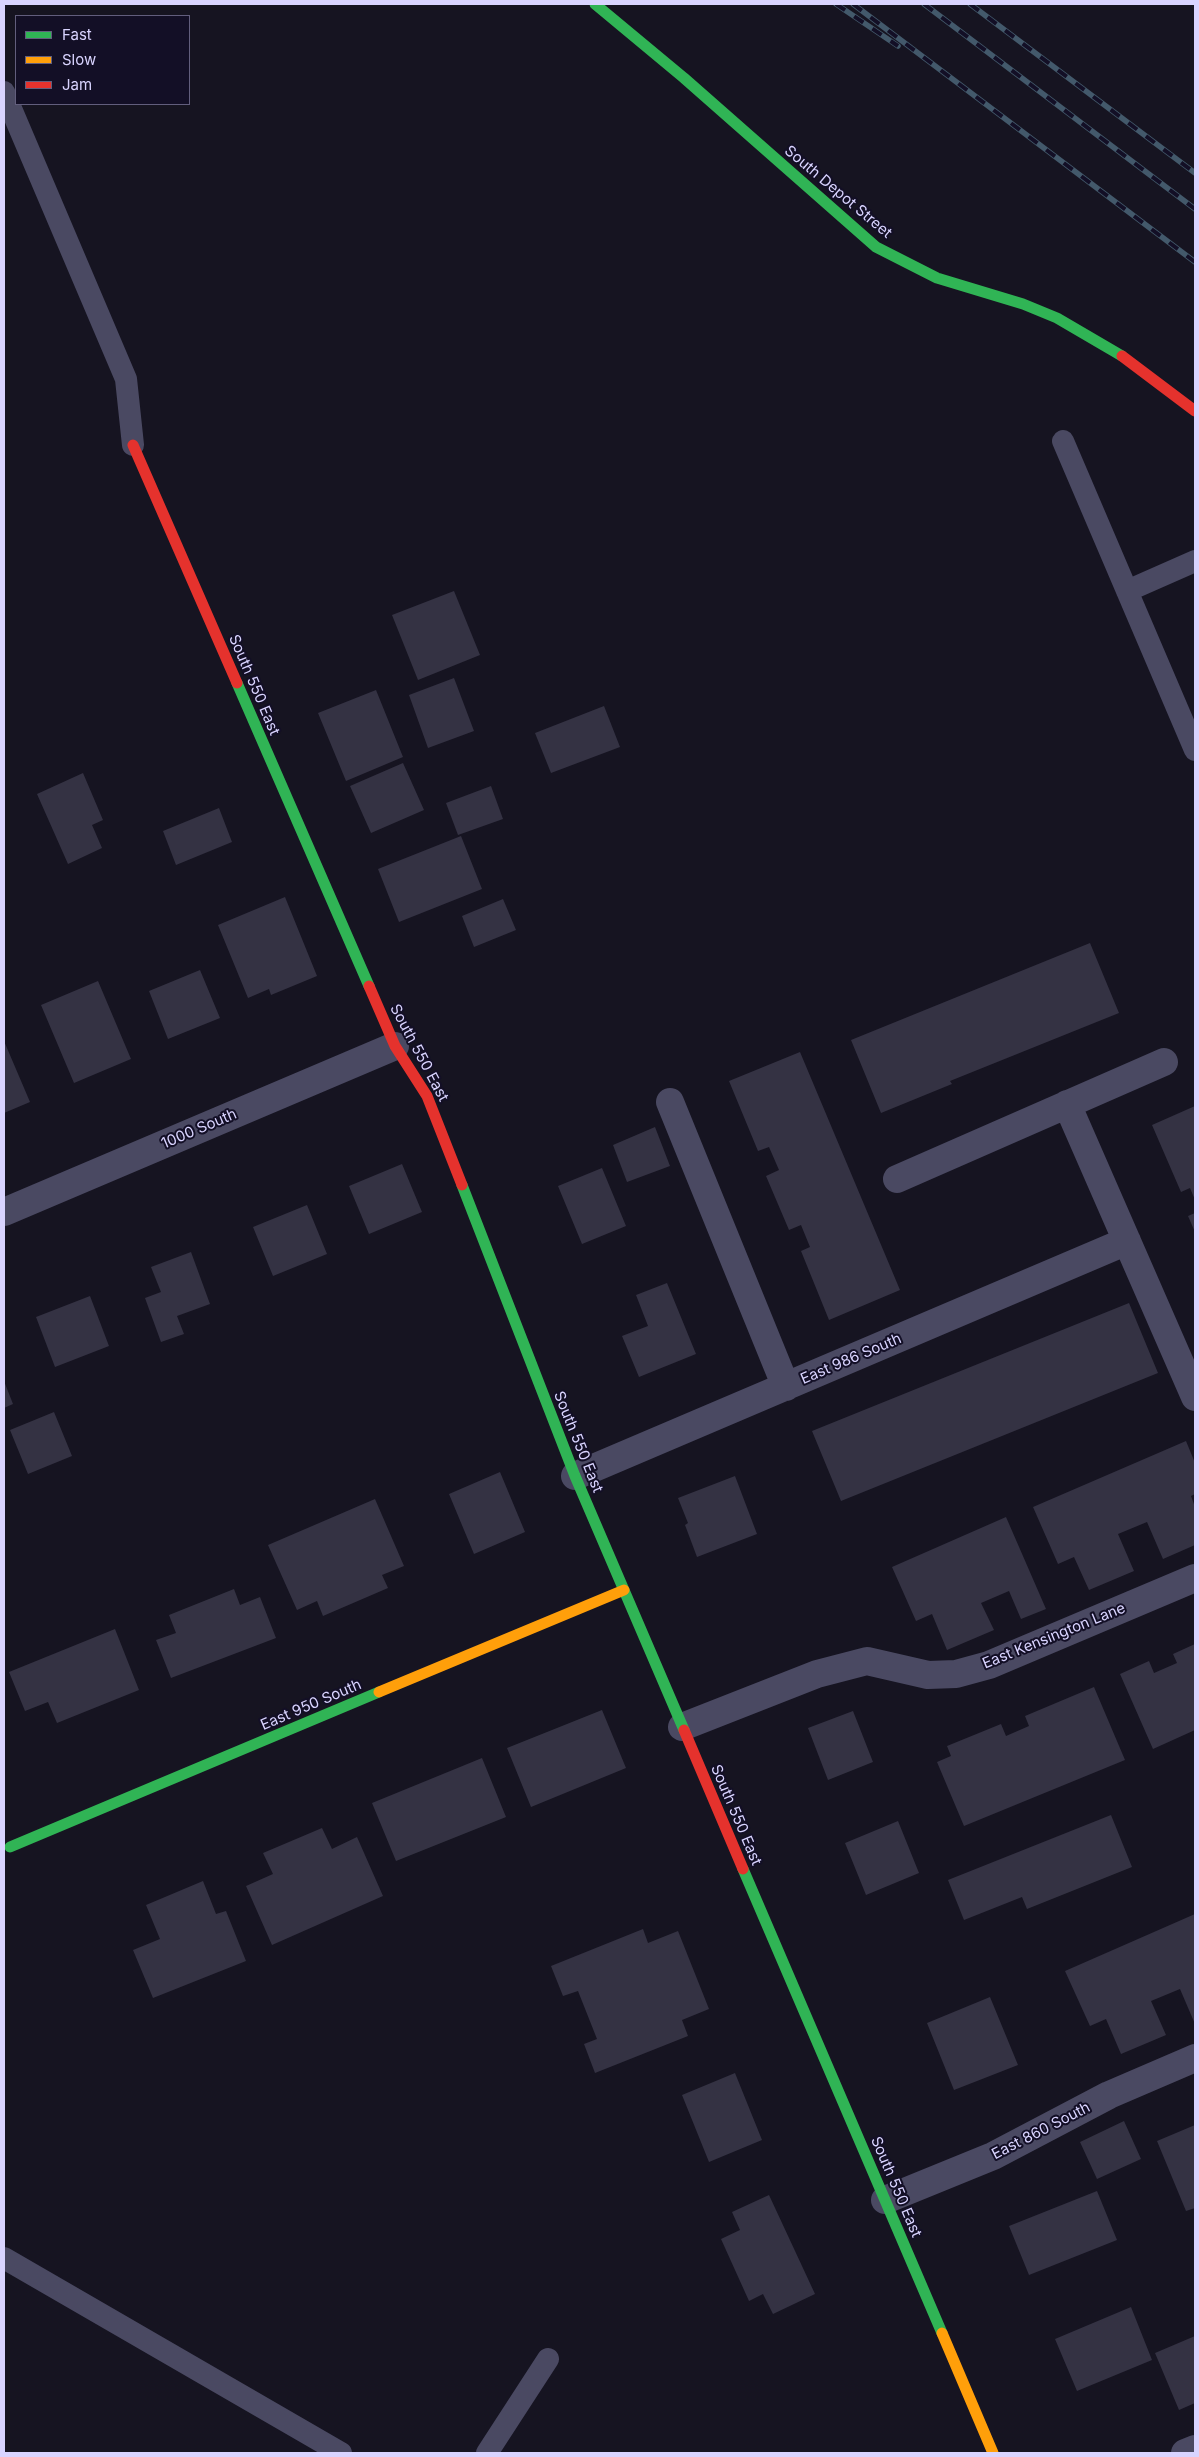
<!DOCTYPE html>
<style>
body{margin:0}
#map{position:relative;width:1199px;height:2457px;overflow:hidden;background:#161421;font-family:Inter,sans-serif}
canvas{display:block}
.frame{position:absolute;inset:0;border:5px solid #d9d4ff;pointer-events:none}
.legend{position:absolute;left:15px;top:15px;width:175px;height:90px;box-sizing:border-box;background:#130f26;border:1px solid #625e7d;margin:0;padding:6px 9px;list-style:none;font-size:15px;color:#d9d4ff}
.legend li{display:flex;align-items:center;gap:10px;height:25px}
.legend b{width:25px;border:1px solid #625e7d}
</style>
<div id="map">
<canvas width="1199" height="2457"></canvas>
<div class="frame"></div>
<ul class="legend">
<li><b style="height:6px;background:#30b455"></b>Fast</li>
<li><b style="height:6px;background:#ff9f0a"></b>Slow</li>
<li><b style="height:6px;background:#e5322d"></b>Jam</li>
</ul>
</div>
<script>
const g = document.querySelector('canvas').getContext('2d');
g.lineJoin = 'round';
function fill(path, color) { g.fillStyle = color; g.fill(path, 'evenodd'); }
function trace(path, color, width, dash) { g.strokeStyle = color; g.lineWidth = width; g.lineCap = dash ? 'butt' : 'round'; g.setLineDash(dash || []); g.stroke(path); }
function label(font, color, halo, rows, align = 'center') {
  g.font = font + ' Inter,sans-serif'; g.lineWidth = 4; g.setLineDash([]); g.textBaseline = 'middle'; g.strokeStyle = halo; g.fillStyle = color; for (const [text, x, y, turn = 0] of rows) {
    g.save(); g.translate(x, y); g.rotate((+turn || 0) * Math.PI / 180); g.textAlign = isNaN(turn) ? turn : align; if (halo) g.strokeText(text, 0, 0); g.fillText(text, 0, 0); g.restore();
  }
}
fill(new Path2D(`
 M454,591l26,64 -62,25 -26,-65z
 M454,678l20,53 -46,17 -19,-53z
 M376,690l27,67 -57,24 -28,-68z
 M604,706l16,41 -69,26 -16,-40z
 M403,763l21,47 -53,23 -21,-47z
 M83,773l20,47 -11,5 10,23 -34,16 -31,-70z
 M491,786l12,33 -45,16 -12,-32z
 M219,808l13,34 -56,23 -13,-34z
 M461,836l21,53 -83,33 -21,-53z
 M285,897l32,79 -46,19 -2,-6 -21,9 -30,-73z
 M503,899l13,31 -42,17 -12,-31z
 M1090,943l29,70 -169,68 2,3 -71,29 -30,-73z
 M200,970l20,48 -52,21 -19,-48z
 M98,981l33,78 -57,24 -33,-78z
 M4,1041l26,61 -26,11z
 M800,1052l100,238 -71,30 -28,-69 9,-4 -9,-22 -12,5 -23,-54 13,-6 -10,-23 -11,4 -29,-70z
 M1195,1106v94l-5,-12 -9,4 -29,-67z
 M655,1127l15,39 -43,16 -14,-37z
 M402,1164l20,48 -53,22 -20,-48z
 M602,1168l24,58 -44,18 -24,-58z
 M307,1205l20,49 -54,22 -20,-49z
 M1195,1213v19l-7,-16z
 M191,1252l19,52 -33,12 7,18 -23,8 -16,-44 16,-6 -10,-25z
 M667,1283l29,71 -57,23 -17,-41 26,-10 -12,-31z
 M90,1296l19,50 -54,21 -19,-50z
 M1129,1303l29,70 -317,128 -29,-70z
 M4,1381l9,23 -9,4z
 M54,1412l18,44 -44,18 -18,-44z
 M1186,1441l9,22v31l-4,2 4,11v38l-32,14 -16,-37 -29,12 16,37 -45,19 -15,-33 -16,7 -25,-57z
 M500,1472l25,60 -51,22 -25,-60z
 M735,1476l22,58 -60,23 -12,-32 3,-2 -10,-25z
 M375,1499l29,67 -22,9 6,13 -65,28 -6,-15 -20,9 -29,-65z
 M1006,1517l40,92 -25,10 -12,-28 -28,12 13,27 -47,20 -15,-36 -16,7 -24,-54z
 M234,1589l6,16 20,-8 16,41 -105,40 -15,-38 20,-7 -7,-18z
 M115,1629l24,61 -82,33 -9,-21 -23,9 -16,-39z
 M1195,1644v86l-42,19 -33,-75 29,-13 5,12 23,-10 -4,-9z
 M1094,1687l31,73 -161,66 -27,-64 14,-6 -4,-10 54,-22 5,12 23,-10 -4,-10z
 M602,1710l24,58 -95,39 -24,-59z
 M853,1711l20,51 -45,18 -20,-52z
 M482,1758l24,59 -110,44 -24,-58z
 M1111,1815l21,52 -105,42 -5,-12 -58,23 -16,-40z
 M898,1821l21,52 -53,22 -21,-52z
 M322,1828l10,21 25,-12 26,59 -111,49 -26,-59 27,-12 -10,-21z
 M203,1881l13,33 10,-3 20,50 -93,37 -20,-48 27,-11 -14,-34z
 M1195,1914v110l-15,-35 -29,12 15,34 -45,19 -15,-35 -16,7 -25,-55z
 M643,1929l5,14 30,-12 31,78 -27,11 6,16 -93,37 -11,-29 13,-5 -19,-48 -15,5 -12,-30z
 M990,1997l28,68 -64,25 -27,-67z
 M735,2073l27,67 -53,22 -27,-67z
 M1124,2121l17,38 -44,20 -17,-37z
 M1195,2125v83l-9,3 -29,-70z
 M1097,2191l20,49 -88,35 -20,-49z
 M769,2195l46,99 -42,20 -10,-20 -14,7 -28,-62 19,-9 -8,-18z
 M1131,2307l21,53 -75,31 -22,-52z
 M1195,2336v67l-16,7 -24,-57z`), '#343243');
trace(new Path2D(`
 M4,92l122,287 7,66
 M1063,441l132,309
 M1127,591l68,-30
 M4,2258l337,195
 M487,2453l61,-94`), '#4a4962', 22);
trace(new Path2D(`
 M670,1102l116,285
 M1067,1104l128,293
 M897,1179l267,-117
 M4,1212l391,-166
 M575,1476l552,-235
 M682,1727l135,-53 50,-13 61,14 28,-1 33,-9 206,-87
 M885,2200l108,-44 116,-61 86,-37
 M1185,2453l10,-4`), '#4a4962', 28);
trace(new Path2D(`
 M595,4l89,74 192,169 61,31 86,26 34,14 65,38
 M237,683l132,303
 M462,1185l113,291 109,254
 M10,1847l369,-155
 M743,1869l199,464`), '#30b455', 11);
trace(new Path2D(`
 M379,1692l245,-102
 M942,2333l51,120`), '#ff9f0a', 11);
trace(new Path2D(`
 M1122,356l73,55
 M133,445l104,238
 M369,986l26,60 32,50 35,89
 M684,1730l59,139`), '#e5322d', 11);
const rail = new Path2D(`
 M836,4l62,42
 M853,4l342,258
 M924,4l271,205
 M970,4l225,169`);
trace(rail, '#43596b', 5.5);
trace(rail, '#130f26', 4, [11]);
label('15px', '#d9d4ff', '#130f26', [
 ["South Depot Street",838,192,40],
 ["South 550 East",254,685,67],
 ["South 550 East",419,1053,62],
 ["1000 South",199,1129,-23],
 ["East 986 South",851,1359,-23],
 ["South 550 East",578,1442,68],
 ["East Kensington Lane",1054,1636,-22],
 ["East 950 South",311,1705,-23],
 ["South 550 East",736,1815,67],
 ["East 860 South",1041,2131,-27],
 ["South 550 East",896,2187,67]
]);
</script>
